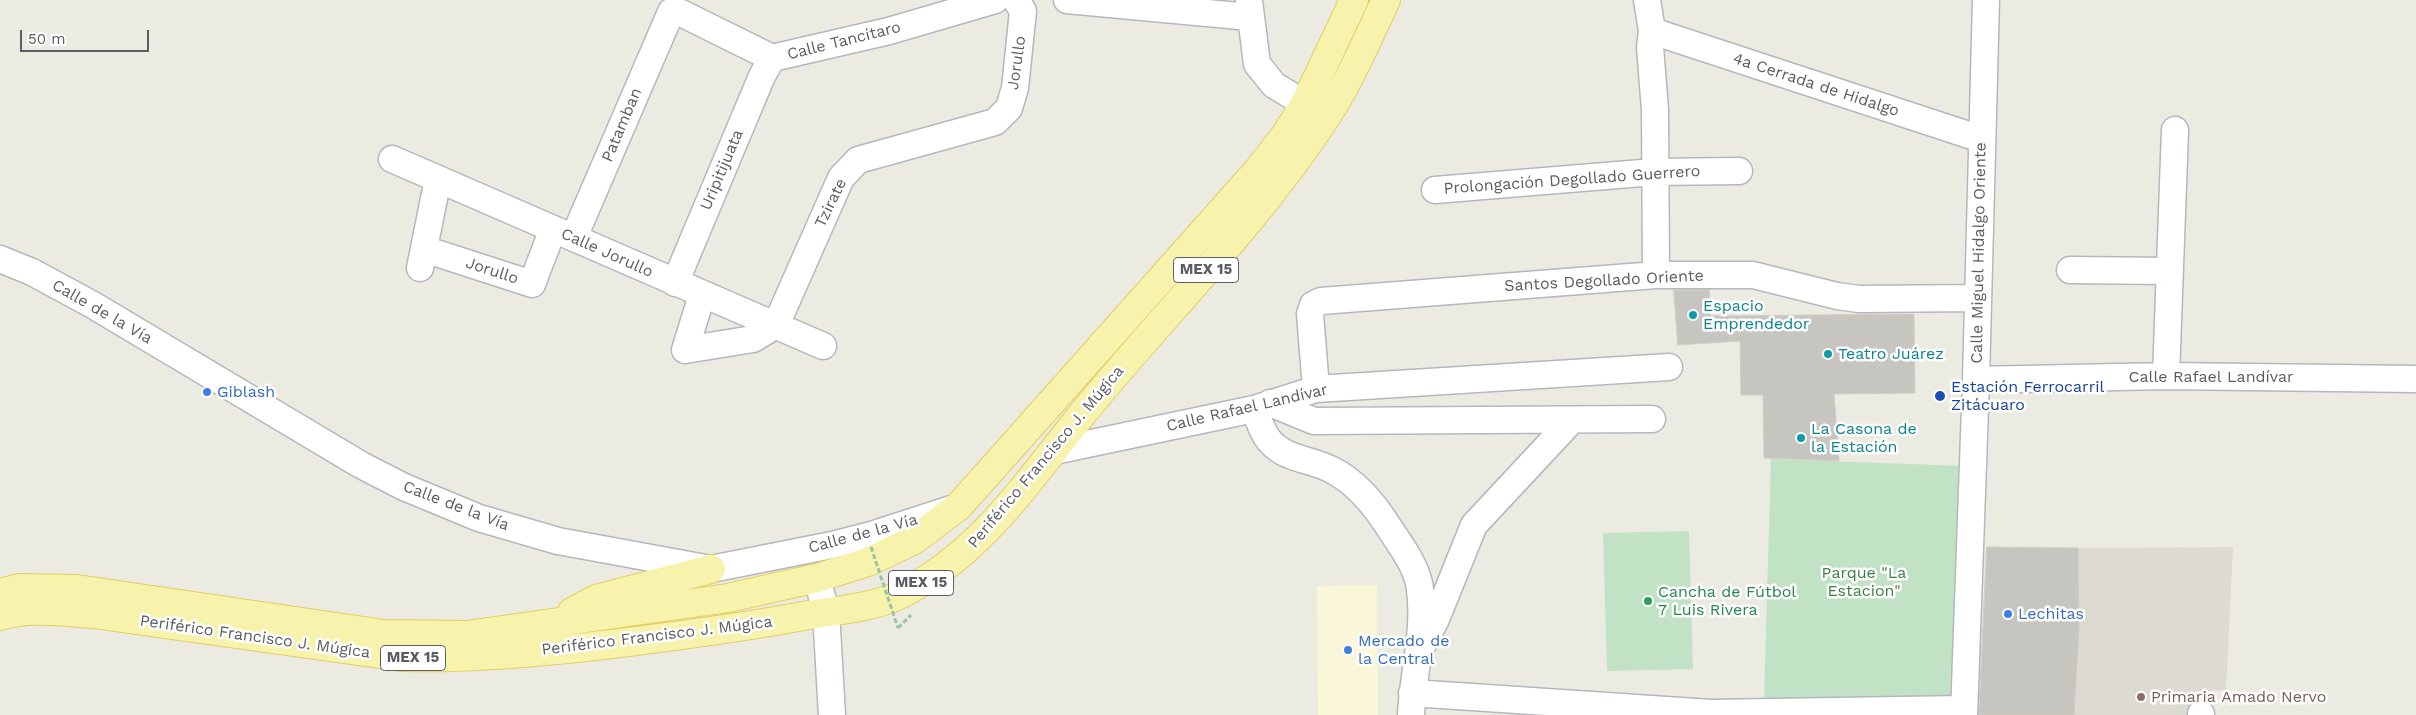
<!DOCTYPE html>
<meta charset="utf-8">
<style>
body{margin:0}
#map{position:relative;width:2416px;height:715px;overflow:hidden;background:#ecebe2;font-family:"Work Sans",sans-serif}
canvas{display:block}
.scale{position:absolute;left:20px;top:30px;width:129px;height:22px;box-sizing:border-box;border:2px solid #5b5d62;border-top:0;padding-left:6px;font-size:15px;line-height:18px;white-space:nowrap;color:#5b5d62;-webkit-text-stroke:4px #fff;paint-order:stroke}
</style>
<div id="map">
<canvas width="2416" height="715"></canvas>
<div class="scale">50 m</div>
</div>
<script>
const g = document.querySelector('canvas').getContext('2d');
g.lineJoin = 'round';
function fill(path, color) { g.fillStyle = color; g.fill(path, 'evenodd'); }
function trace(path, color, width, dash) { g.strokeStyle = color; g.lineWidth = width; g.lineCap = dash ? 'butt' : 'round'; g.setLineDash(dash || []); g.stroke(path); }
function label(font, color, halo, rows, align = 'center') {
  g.font = font + ' "Work Sans",sans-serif'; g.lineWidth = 5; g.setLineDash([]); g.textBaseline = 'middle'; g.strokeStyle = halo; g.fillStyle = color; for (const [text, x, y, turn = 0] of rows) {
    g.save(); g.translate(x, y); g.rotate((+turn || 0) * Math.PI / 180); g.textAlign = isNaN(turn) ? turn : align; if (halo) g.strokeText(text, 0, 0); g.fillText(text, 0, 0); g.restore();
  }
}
fill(new Path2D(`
 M1377,585l1,130h-60l-1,-129z`), '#faf6d9');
fill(new Path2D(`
 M2233,547l-7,143 -19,1 -1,24h-132l4,-167z`), '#dcdad1');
fill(new Path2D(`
 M1771,459l193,7 -8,240 -192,-7z
 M1689,531l4,138 -86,2 -4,-138z`), '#c1e2c4');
const building = new Path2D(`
 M1674,290h35l2,26 203,-2 1,79 -81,1 5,67 -75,-3 -1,-63h-22l-1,-54 -62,4z
 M1987,547l91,1 1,81 -5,86h-95z`);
fill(building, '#c7c5c0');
trace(building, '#d0cdc1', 1);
const minor = new Path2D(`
 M1067,0l183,17
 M1647,0l5,31 -2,16 5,63 1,165
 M1249,1l8,63 17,21 49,30
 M1652,31l329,108
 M392,159l431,187
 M1435,190l219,-18 85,-1
 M574,237l97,-225h8l93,46 117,-27 106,-31
 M424,249l108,35 21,-55
 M0,259l32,13 61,33 268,160 43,22 75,31 79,23 153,28 121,-24 39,-10 80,-26
 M420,268l18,-89
 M2070,270l99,1
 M675,283l87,-207 10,-18
 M702,295l-17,55 68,-11 23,-14 65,-147 17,-18 137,-38 14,-14 6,-20 8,-77 -7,-11
 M2166,376l9,-246
 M1976,380l190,-4 250,3
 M1316,389l-6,-75 3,-9 8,-4 335,-26h97l84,21 22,3 119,-1
 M1270,403l44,18 338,-2
 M1254,409c4,9 7,19 12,27 15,24 44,22 66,34 24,12 42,34 56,56 11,17 26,36 31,57 8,43 -6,89 -8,132
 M1054,451l200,-42 62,-20 353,-22
 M817,578l9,34 6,103
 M1423,644l13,-25 38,-94 98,-105
 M1412,693l299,20 253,-4
 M2201,714v1
 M1964,715l12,-335 10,-380`);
const major = new Path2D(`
 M0,593l19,-5 58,1 307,45 83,1 261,-37 89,-20 51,-16 46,-22 45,-34 299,-336 26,-33 21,-33 49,-104
 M572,612l24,-13 115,-30
 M0,616c29,-9 63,-4 93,-2l308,43c71,2 141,-5 211,-13 65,-8 128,-16 191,-28 29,-5 68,-8 94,-20 82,-40 127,-110 182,-178 81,-100 174,-190 245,-298 25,-37 43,-80 62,-120`);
trace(minor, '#b5b7bc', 29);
trace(major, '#e4cd63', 30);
trace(new Path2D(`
 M898,628l13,-13`), '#9bc2a9', 3, [5, 2.5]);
trace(minor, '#fff', 26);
trace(major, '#f7f3ac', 28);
trace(new Path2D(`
 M871,547l27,81`), '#9bc2a9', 3, [5, 2.5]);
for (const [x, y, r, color] of [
 [1693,315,5,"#0f9aa8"],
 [1828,354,5,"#0f9aa8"],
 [207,392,5,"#3f7fe0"],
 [1940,396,6,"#1a4fb4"],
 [1801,438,5,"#0f9aa8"],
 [1648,601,5,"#2e9e5b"],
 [2008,614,5,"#3f7fe0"],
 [1348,650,5,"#3f7fe0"],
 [2141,697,5,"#8d6e63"]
]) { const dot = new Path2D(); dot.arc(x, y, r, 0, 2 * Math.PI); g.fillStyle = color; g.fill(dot); trace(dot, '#fff', 2); }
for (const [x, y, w] of [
 [1206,270,65],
 [921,583,65],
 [413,658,65]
]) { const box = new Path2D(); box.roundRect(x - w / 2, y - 12.5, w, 25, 4); g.fillStyle = '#fff'; g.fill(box); trace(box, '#5b5d62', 1); }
label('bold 15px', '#5b5d62', null, [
 ["MEX 15",1206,270],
 ["MEX 15",921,583],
 ["MEX 15",413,658]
]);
label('16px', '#5b5d62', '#fff', [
 ["Calle Tancítaro",844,41,-14],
 ["Jorullo",1017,63,-82],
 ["4a Cerrada de Hidalgo",1816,85,18],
 ["Patamban",622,125,-67],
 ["Uripitijuata",722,170,-67],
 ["Prolongación Degollado Guerrero",1572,180,-4],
 ["Tzirate",831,203,-64],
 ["Calle Jorullo",607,253,24],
 ["Calle Miguel Hidalgo Oriente",1979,253,-89],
 ["Jorullo",492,271,18],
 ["Santos Degollado Oriente",1604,281,-3],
 ["Calle de la Vía",102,312,30],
 ["Calle Rafael Landívar",2211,377],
 ["Calle Rafael Landívar",1247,408,-13],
 ["Periférico Francisco J. Múgica",1046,457,-50],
 ["Calle de la Vía",456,506,21],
 ["Calle de la Vía",863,534,-15],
 ["Periférico Francisco J. Múgica",657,636,-7],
 ["Periférico Francisco J. Múgica",255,637,8]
]);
label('16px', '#0d838f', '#fff', [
 ["Espacio",1703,306],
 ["Emprendedor",1703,324],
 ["Teatro Juárez",1838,354],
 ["La Casona de",1811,429],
 ["la Estación",1811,447]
], 'left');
label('16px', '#164399', '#fff', [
 ["Estación Ferrocarril",1951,387],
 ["Zitácuaro",1951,405]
], 'left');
label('16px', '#366cbe', '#fff', [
 ["Giblash",217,392],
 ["Lechitas",2018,614],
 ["Mercado de",1358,641],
 ["la Central",1358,659]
], 'left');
label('16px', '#3c7f46', '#fff', [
 ["Parque \"La",1864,573],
 ["Estacion\"",1864,591]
]);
label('16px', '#27864d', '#fff', [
 ["Cancha de Fútbol",1658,592],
 ["7 Luis Rivera",1658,610]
], 'left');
label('16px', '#785e54', '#fff', [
 ["Primaria Amado Nervo",2151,697]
], 'left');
</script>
